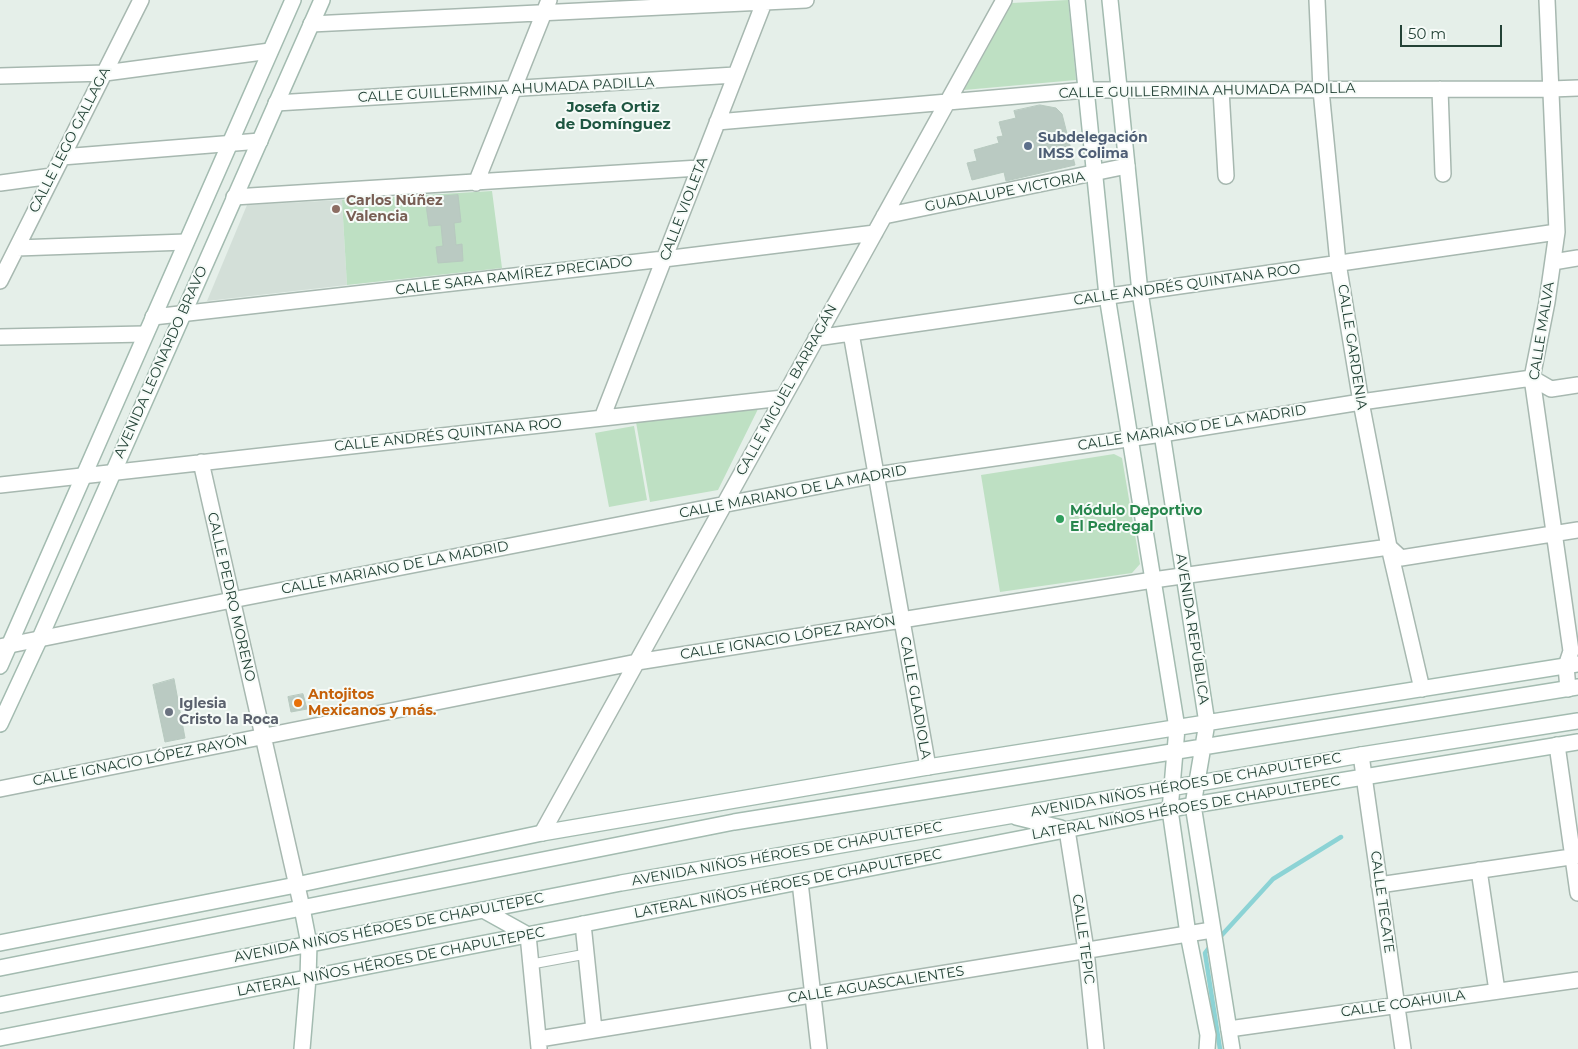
<!DOCTYPE html>
<meta charset="utf-8">
<style>
body{margin:0}
#map{position:relative;width:1578px;height:1049px;overflow:hidden;background:#e5efe9;font-family:Montserrat,sans-serif}
canvas{display:block}
.scale{position:absolute;left:1400px;top:25px;width:102px;height:22px;box-sizing:border-box;border:2px solid #234236;border-top:0;padding-left:6px;font-size:15px;line-height:18px;white-space:nowrap;color:#234236;-webkit-text-stroke:4px #f6fbf8;paint-order:stroke}
</style>
<div id="map">
<canvas width="1578" height="1049"></canvas>
<div class="scale">50 m</div>
</div>
<script>
const g = document.querySelector('canvas').getContext('2d');
g.lineJoin = 'round';
function fill(path, color) { g.fillStyle = color; g.fill(path, 'evenodd'); }
function trace(path, color, width, dash) { g.strokeStyle = color; g.lineWidth = width; g.lineCap = dash ? 'butt' : 'round'; g.setLineDash(dash || []); g.stroke(path); }
function label(font, color, halo, rows, align = 'center') {
  g.font = font + ' Montserrat,sans-serif'; g.lineWidth = 4; g.setLineDash([]); g.textBaseline = 'middle'; g.strokeStyle = halo; g.fillStyle = color; for (const [text, x, y, turn = 0] of rows) {
    g.save(); g.translate(x, y); g.rotate((+turn || 0) * Math.PI / 180); g.textAlign = isNaN(turn) ? turn : align; if (halo) g.strokeText(text, 0, 0); g.fillText(text, 0, 0); g.restore();
  }
}
fill(new Path2D(`
 M342,200l5,85 -140,16 40,-96z`), '#d3dfd8');
fill(new Path2D(`
 M1068,0l8,80 -112,10 48,-87z
 M492,191l10,77 -155,17 -5,-85z
 M759,407l-41,83 -68,12 -14,-80z
 M634,426l13,74 -38,7 -14,-74z
 M1114,454l8,4 18,106 -8,9 -132,19 -19,-117z`), '#bee0c3');
trace(new Path2D(`
 M1221,936l52,-57 68,-42
 M1208,949l-3,4 15,96`), '#8cd3d5', 4.5);
const building = new Path2D(`
 M1040,105l16,3 6,6 13,51 -69,16 -2,-9 -32,8 -5,-17 10,-2 -3,-11 25,-7 -2,-6 6,-1 -4,-14 17,-4 -2,-7z
 M458,195l3,27 -7,1 2,22 6,-1 1,17 -25,2 -2,-16 7,-1 -2,-21 -12,1 -4,-28z
 M174,679l11,59 -20,4 -12,-57z
 M303,694l4,15 -16,3 -3,-15z`);
fill(building, '#bacac2');
trace(building, '#b7c9bf', 1);
const lane = new Path2D(`
 M532,964l54,-10`);
const street = new Path2D(`
 M1317,0l4,90 17,173 23,139 28,145 33,142
 M1547,0l10,232 -10,70 -15,76 39,273 -5,15 2,23
 M311,24l495,-24
 M0,76l105,-3 165,-22
 M1440,89l3,85
 M1221,90l5,86
 M276,103l459,-28
 M717,122l369,-32 465,-1 27,-1
 M62,157l198,-16
 M0,183l52,-7
 M476,183l73,-183
 M234,197l465,-29
 M884,216l243,-50
 M17,248l169,-6
 M1553,262l25,-4
 M0,281l141,-281
 M153,317l511,-58 211,-26
 M851,333l77,434
 M0,337l145,-3
 M816,338l741,-106
 M602,418l163,-418
 M201,462l101,446
 M0,485l783,-87
 M0,647l232,-47 644,-125 286,-41 199,-32 171,-24 19,11 27,-4
 M1557,745l21,148
 M1361,755l42,294
 M0,789l637,-127 516,-82 236,-33 12,11 177,-28
 M1067,830l19,120 10,99
 M542,833l462,-833
 M1479,870l18,121
 M800,882l19,167
 M1379,885l199,-29
 M583,924l11,106
 M528,935l11,113
 M1229,1029l349,-49
 M539,1039l673,-109`);
const secondary = new Path2D(`
 M1077,0l30,296 70,432 -7,82 18,124 20,101 -1,14
 M1110,0l30,292 67,431 -14,82 39,244
 M0,666l293,-666
 M0,724l40,-86 282,-638
 M1016,817l45,11
 M302,908l7,36 -1,34 -6,71
 M483,910l45,25
 M0,943l296,-58 246,-52 386,-66 650,-103
 M0,968l734,-146 844,-135
 M0,1005l621,-122 740,-128 217,-34
 M0,1038l1193,-233 385,-63`);
trace(lane, '#a7b8b0', 11);
trace(street, '#a7b8b0', 18);
trace(secondary, '#a3bbb0', 18);
trace(lane, '#fff', 9);
trace(street, '#fff', 15);
trace(secondary, '#fff', 15);
for (const [x, y, r, color] of [
 [1028,146,5,"#5c6f8a"],
 [336,209,5,"#8d6e63"],
 [1060,519,5,"#2e9e5b"],
 [298,703,5,"#e8710a"],
 [169,712,5,"#6b7280"]
]) { const dot = new Path2D(); dot.arc(x, y, r, 0, 2 * Math.PI); g.fillStyle = color; g.fill(dot); trace(dot, '#f6fbf8', 2); }
label('14px', '#234236', '#f6fbf8', [
 ["CALLE GUILLERMINA AHUMADA PADILLA",506,90,-3],
 ["CALLE GUILLERMINA AHUMADA PADILLA",1207,91,-1],
 ["CALLE LEGO GALLAGA",70,140,-63],
 ["GUADALUPE VICTORIA",1005,192,-11],
 ["CALLE VIOLETA",684,209,-69],
 ["CALLE SARA RAMÍREZ PRECIADO",514,276,-7],
 ["CALLE ANDRÉS QUINTANA ROO",1187,285,-8],
 ["CALLE MALVA",1542,331,-81],
 ["CALLE GARDENIA",1352,347,81],
 ["AVENIDA LEONARDO BRAVO",161,362,-66],
 ["CALLE MIGUEL BARRAGÁN",787,390,-61],
 ["CALLE MARIANO DE LA MADRID",1192,428,-9],
 ["CALLE ANDRÉS QUINTANA ROO",448,435,-6],
 ["CALLE MARIANO DE LA MADRID",793,492,-11],
 ["CALLE MARIANO DE LA MADRID",395,568,-11],
 ["CALLE PEDRO MORENO",231,597,77],
 ["AVENIDA REPÚBLICA",1192,629,81],
 ["CALLE IGNACIO LÓPEZ RAYÓN",788,638,-9],
 ["CALLE GLADIOLA",915,698,80],
 ["CALLE IGNACIO LÓPEZ RAYÓN",140,761,-11],
 ["AVENIDA NIÑOS HÉROES DE CHAPULTEPEC",1186,785,-10],
 ["LATERAL NIÑOS HÉROES DE CHAPULTEPEC",1186,808,-10],
 ["AVENIDA NIÑOS HÉROES DE CHAPULTEPEC",787,854,-10],
 ["LATERAL NIÑOS HÉROES DE CHAPULTEPEC",788,884,-11],
 ["CALLE TECATE",1382,902,82],
 ["AVENIDA NIÑOS HÉROES DE CHAPULTEPEC",389,928,-11],
 ["CALLE TEPIC",1083,939,82],
 ["LATERAL NIÑOS HÉROES DE CHAPULTEPEC",391,962,-11],
 ["CALLE AGUASCALIENTES",876,985,-9],
 ["CALLE COAHUILA",1403,1004,-8]
]);
label('bold 14px', '#4e5e75', '#f6fbf8', [
 ["Subdelegación",1038,138],
 ["IMSS Colima",1038,154]
], 'left');
label('bold 14px', '#785e54', '#f6fbf8', [
 ["Carlos Núñez",346,201],
 ["Valencia",346,217]
], 'left');
label('bold 14px', '#27864d', '#f6fbf8', [
 ["Módulo Deportivo",1070,511],
 ["El Pedregal",1070,527]
], 'left');
label('bold 14px', '#c56008', '#f6fbf8', [
 ["Antojitos",308,695],
 ["Mexicanos y más.",308,711]
], 'left');
label('bold 14px', '#5b616d', '#f6fbf8', [
 ["Iglesia",179,704],
 ["Cristo la Roca",179,720]
], 'left');
label('bold 15px', '#1e5641', '#f6fbf8', [
 ["Josefa Ortiz",613,108],
 ["de Domínguez",613,125]
]);
</script>
